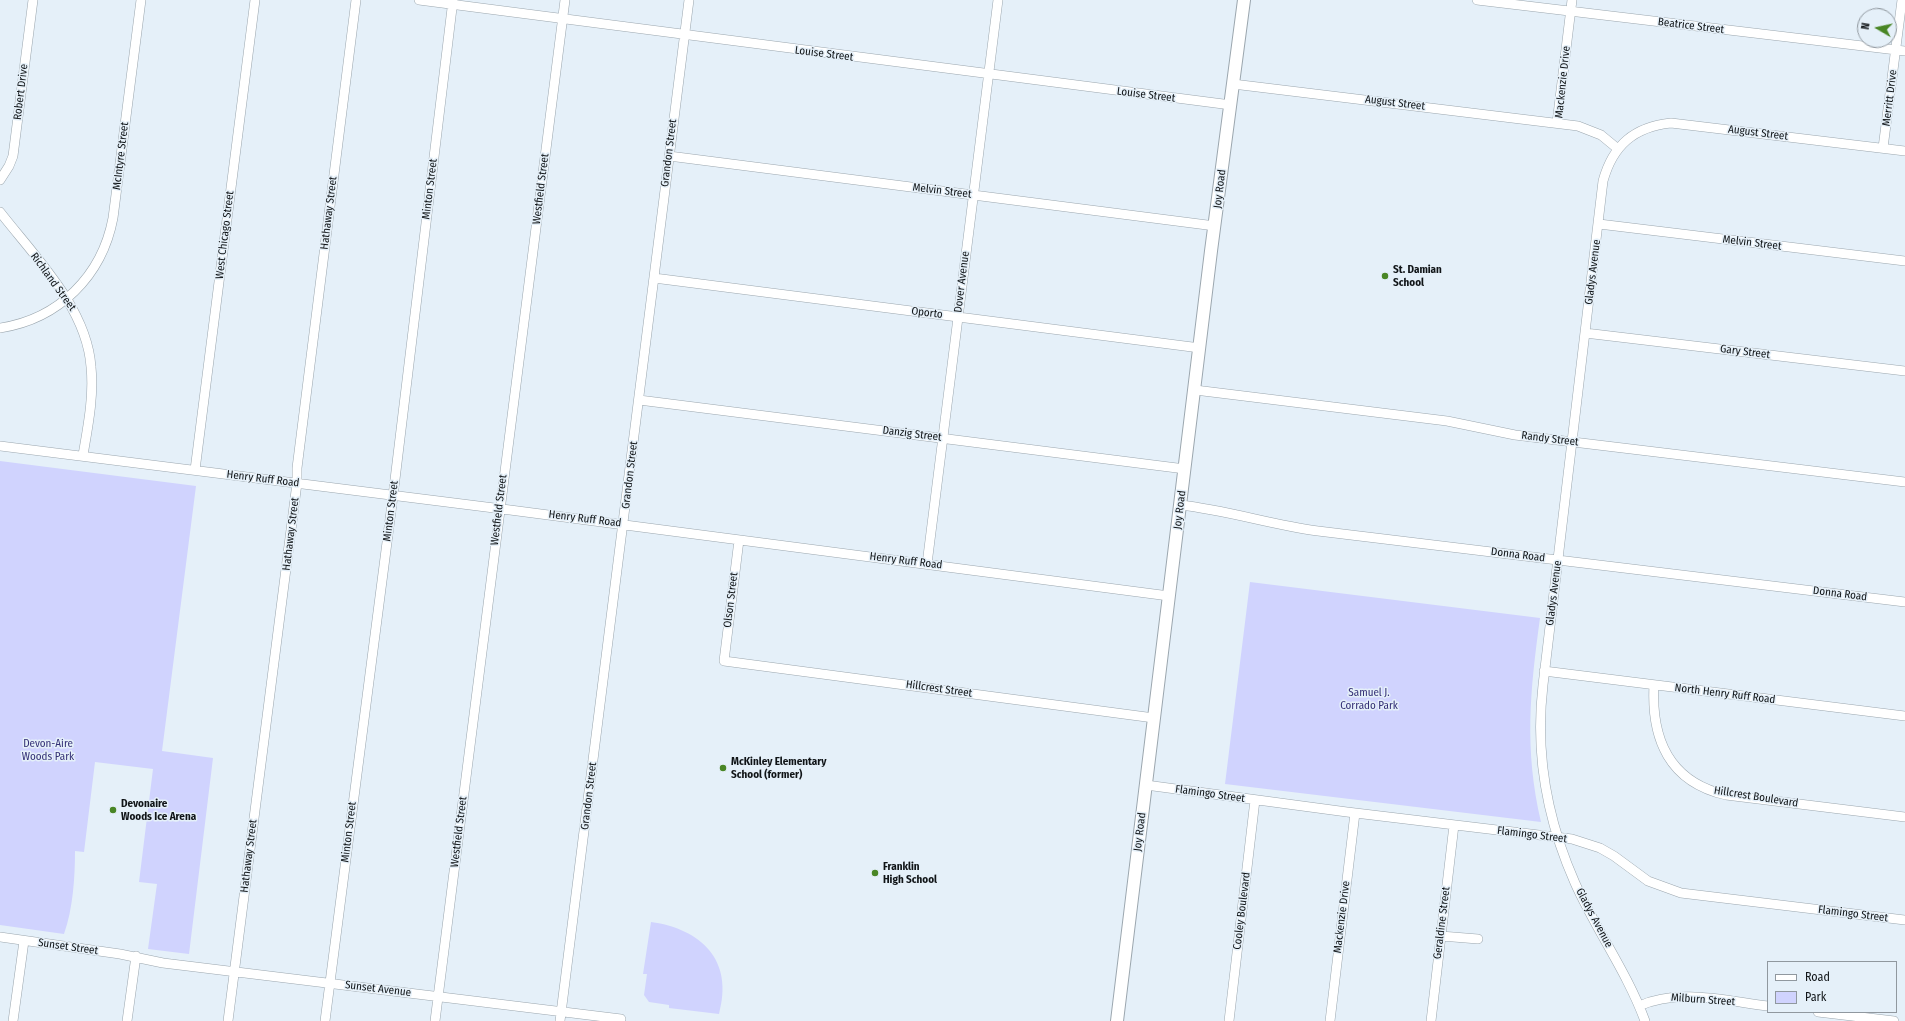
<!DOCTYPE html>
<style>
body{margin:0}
#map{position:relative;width:1905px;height:1021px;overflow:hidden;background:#e5f0f9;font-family:"Fira Sans Condensed",sans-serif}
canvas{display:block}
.legend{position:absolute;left:1767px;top:961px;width:130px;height:52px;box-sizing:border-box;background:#e5f0f9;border:1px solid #90989f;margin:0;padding:5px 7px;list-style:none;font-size:12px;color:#101417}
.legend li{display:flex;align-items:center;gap:8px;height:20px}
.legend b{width:20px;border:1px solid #90989f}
.north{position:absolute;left:1857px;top:8px;width:40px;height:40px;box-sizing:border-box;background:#e5f0f9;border:1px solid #90989f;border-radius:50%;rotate:279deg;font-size:11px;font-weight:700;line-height:16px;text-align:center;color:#101417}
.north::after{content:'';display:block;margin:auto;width:14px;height:18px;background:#498625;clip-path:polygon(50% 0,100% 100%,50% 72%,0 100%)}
</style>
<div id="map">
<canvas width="1905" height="1021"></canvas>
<ul class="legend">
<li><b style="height:5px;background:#fff"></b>Road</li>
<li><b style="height:11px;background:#d0d3fe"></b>Park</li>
</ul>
<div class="north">N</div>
</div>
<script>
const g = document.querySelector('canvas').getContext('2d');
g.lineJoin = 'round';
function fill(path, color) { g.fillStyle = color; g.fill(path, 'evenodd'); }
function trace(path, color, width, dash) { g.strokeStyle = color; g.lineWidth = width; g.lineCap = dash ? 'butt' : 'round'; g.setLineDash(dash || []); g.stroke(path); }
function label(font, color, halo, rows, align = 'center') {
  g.font = font + ' "Fira Sans Condensed",sans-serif'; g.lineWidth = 3; g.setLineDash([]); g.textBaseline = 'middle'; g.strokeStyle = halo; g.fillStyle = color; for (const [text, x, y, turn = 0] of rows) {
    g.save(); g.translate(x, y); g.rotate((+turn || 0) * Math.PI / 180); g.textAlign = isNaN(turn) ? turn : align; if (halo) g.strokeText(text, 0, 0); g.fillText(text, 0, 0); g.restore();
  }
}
fill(new Path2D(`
 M0,461l196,25 -34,265 51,7 -24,196 -41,-5 9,-65 -18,-2 14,-113 -58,-7 -11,90 -9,-1c0,26 -2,58 -11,83l-64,-9z
 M1250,582l290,36c-10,73 -16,131 1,204l-316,-38z
 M651,922c51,7 83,39 68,92l-50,-6v-3l-20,-3 -5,-7 3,-21h-4z`), '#d0d3fe');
const street = new Path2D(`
 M419,0l812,105
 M1477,0l428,51
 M1233,84l345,42 23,9 17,14
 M1557,123l15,-123
 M1883,148l19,-148
 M669,156l546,70
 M0,180l9,-14 4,-10 20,-156
 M0,212c35,45 87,96 91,155 3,29 -3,59 -8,88
 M1599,224l306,37
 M654,278l546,70
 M0,328c59,-9 102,-52 113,-110l28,-218
 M1585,333l320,38
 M1195,390l252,31 68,14 390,47
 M639,400l546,69
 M0,446l510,64 659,86
 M195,470l60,-470
 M1180,505c47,5 92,20 138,26l587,71
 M739,540l-15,121 430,57
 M927,564l71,-564
 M1544,671l361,45
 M1654,685c-3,54 15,97 72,110l179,22
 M1146,785l201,27 225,27 28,9 14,8 34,25 33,12 224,27
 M1441,936l37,3
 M0,937l120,17 43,9 458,56
 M1639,1006c40,-18 87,-5 129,0
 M1818,1012l76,9
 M13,1021l11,-80
 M127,1021l9,-65
 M228,1021l69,-538v-15l59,-468
 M325,1021l68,-525 60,-496
 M435,1021l130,-1021
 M560,1021l129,-1021
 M1229,1021l26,-221
 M1330,1021l25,-208
 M1431,1021l23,-196
 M1645,1021c-18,-49 -49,-91 -70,-138 -28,-63 -40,-130 -32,-198l60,-504c10,-36 31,-54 68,-58l234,28`);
const secondary = new Path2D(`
 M1117,1021l94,-770 33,-251`);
trace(street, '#9ba6ae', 10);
trace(secondary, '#9ba6ae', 14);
trace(street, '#fff', 9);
trace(secondary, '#fff', 12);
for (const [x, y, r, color] of [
 [1385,276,4,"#498625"],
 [723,768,4,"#498625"],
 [113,810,4,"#498625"],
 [875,873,4,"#498625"]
]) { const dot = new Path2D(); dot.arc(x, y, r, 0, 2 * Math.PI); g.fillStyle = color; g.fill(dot); trace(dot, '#e5f0f9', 1.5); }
label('11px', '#101417', '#e5f0f9', [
 ["Beatrice Street",1691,26,7],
 ["Louise Street",824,54,7],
 ["Mackenzie Drive",1563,82,-84],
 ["Robert Drive",21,92,-83],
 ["Louise Street",1146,95,7],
 ["Merritt Drive",1890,98,-83],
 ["August Street",1395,103,7],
 ["August Street",1758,133,7],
 ["Grandon Street",669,153,-83],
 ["McIntyre Street",121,156,-83],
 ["Minton Street",430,189,-83],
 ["Westfield Street",541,189,-83],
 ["Joy Road",1220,189,-83],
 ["Melvin Street",942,191,7],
 ["Hathaway Street",329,213,-83],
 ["West Chicago Street",225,235,-83],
 ["Melvin Street",1752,243,7],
 ["Gladys Avenue",1593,272,-83],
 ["Richland Street",53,282,54],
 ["Dover Avenue",962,282,-83],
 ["Oporto",927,313,7],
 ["Gary Street",1745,352,7],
 ["Danzig Street",912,434,7],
 ["Randy Street",1550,439,7],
 ["Grandon Street",630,475,-83],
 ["Henry Ruff Road",263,479,7],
 ["Westfield Street",499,510,-83],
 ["Joy Road",1180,510,-83],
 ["Minton Street",391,511,-83],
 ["Henry Ruff Road",585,519,7],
 ["Hathaway Street",291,534,-83],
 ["Donna Road",1518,555,7],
 ["Henry Ruff Road",906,561,7],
 ["Gladys Avenue",1554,593,-83],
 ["Donna Road",1840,594,7],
 ["Olson Street",731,600,-83],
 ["Hillcrest Street",939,689,8],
 ["North Henry Ruff Road",1725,694,7],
 ["Flamingo Street",1210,794,8],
 ["Grandon Street",589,796,-83],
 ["Hillcrest Boulevard",1756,797,9],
 ["Minton Street",349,832,-83],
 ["Westfield Street",459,832,-83],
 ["Joy Road",1140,832,-83],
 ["Flamingo Street",1532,835,7],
 ["Hathaway Street",249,856,-83],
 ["Cooley Boulevard",1242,911,-83],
 ["Flamingo Street",1853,914,7],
 ["Mackenzie Drive",1342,917,-83],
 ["Gladys Avenue",1594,918,62],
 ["Geraldine Street",1442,923,-83],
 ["Sunset Street",68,947,8],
 ["Sunset Avenue",378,989,7],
 ["Milburn Street",1703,1000,4]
]);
label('bold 11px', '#101417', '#e5f0f9', [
 ["St. Damian",1393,270],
 ["School",1393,283],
 ["McKinley Elementary",731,762],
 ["School (former)",731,775],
 ["Devonaire",121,804],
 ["Woods Ice Arena",121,817],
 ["Franklin",883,867],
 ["High School",883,880]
], 'left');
label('11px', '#332f75', '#e5f0f9', [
 ["Samuel J.",1369,693],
 ["Corrado Park",1369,706],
 ["Devon-Aire",48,744],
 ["Woods Park",48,757]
]);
</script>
